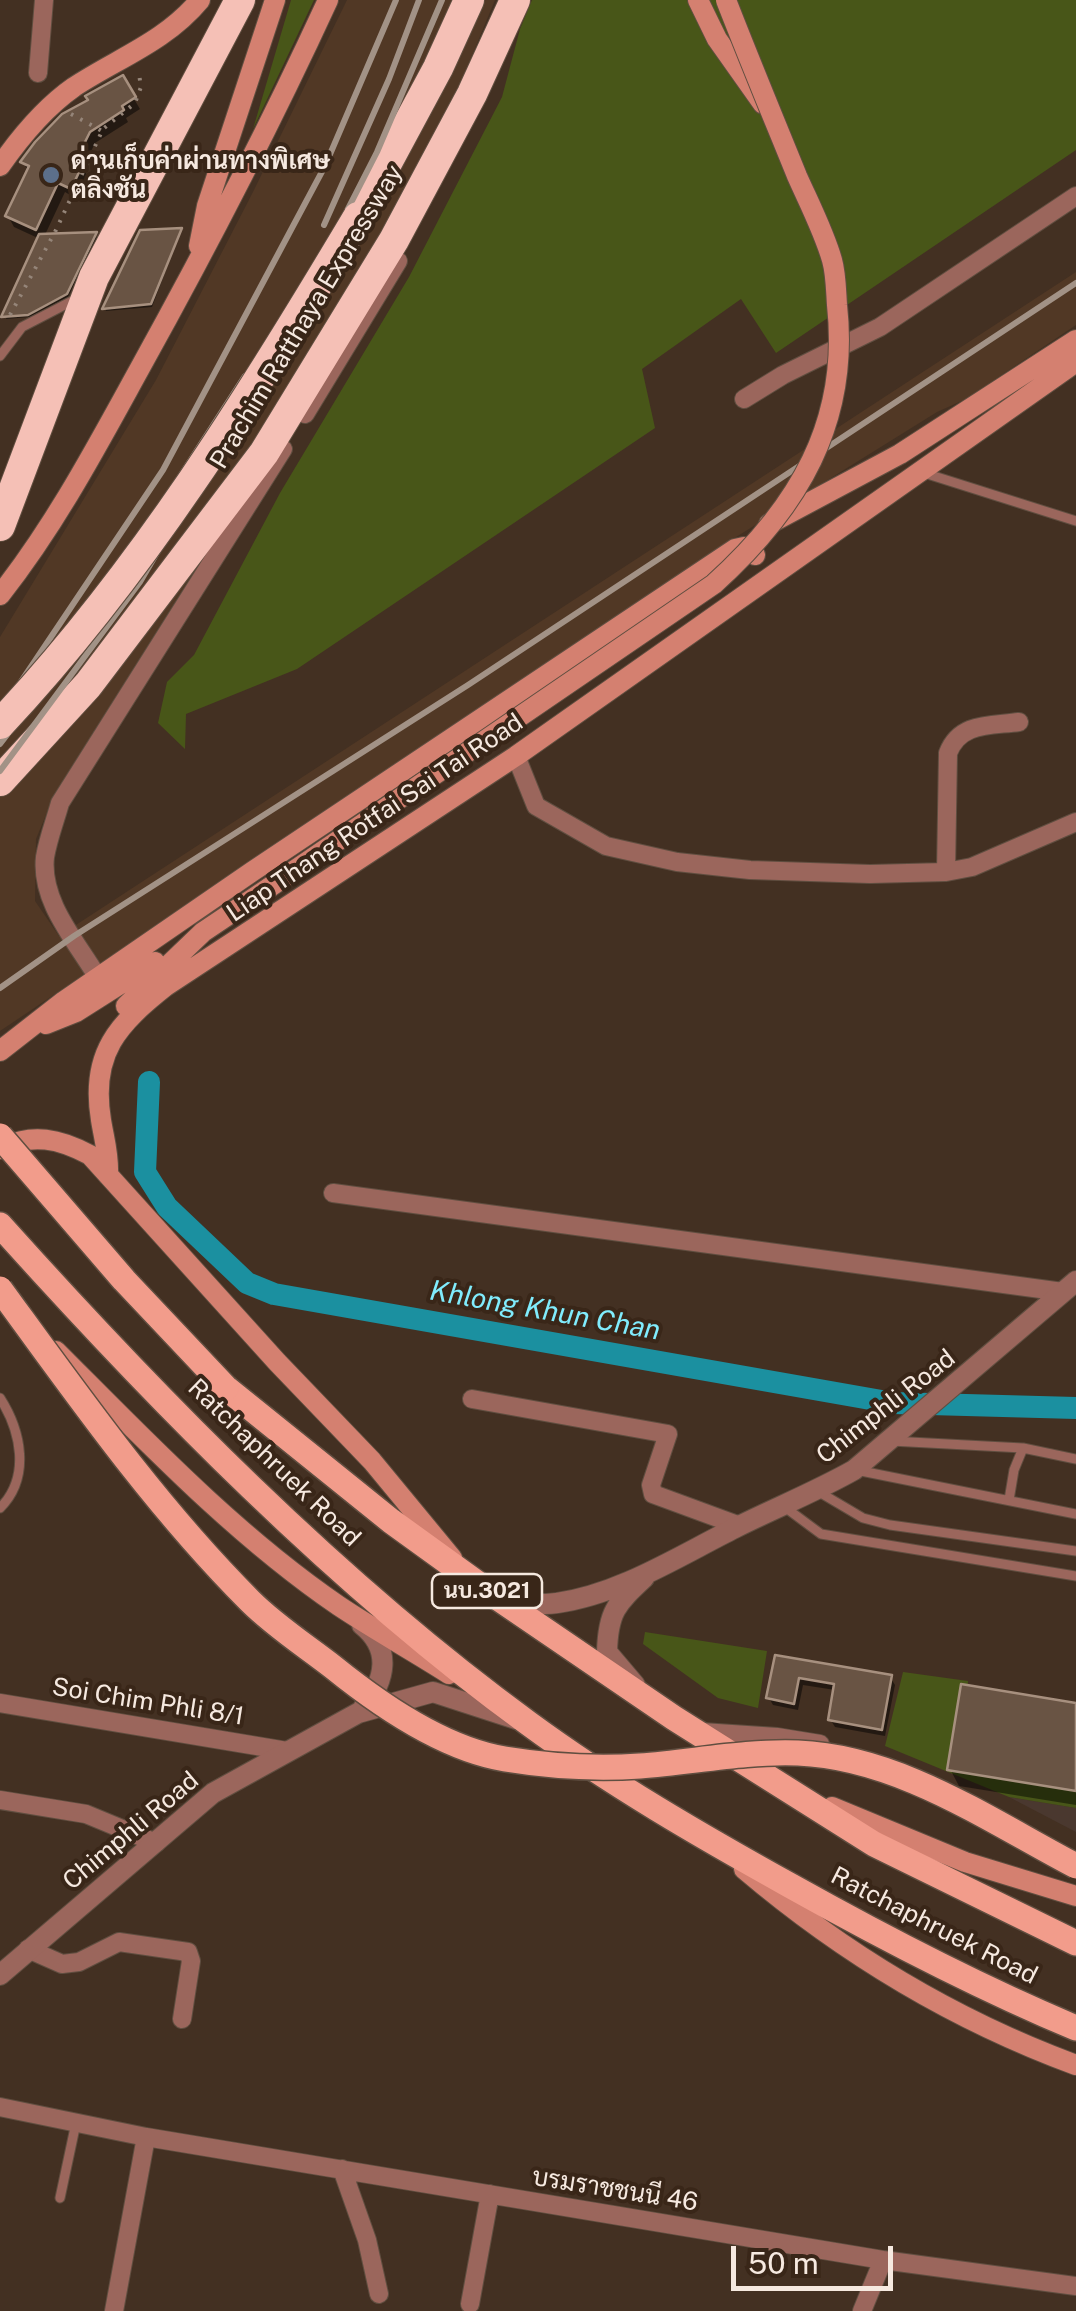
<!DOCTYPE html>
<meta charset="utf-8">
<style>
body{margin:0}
#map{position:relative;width:1076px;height:2311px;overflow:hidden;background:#433022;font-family:"Public Sans",sans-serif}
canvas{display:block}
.scale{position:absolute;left:731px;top:2246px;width:162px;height:45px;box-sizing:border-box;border:5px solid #f6e9e0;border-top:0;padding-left:12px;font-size:30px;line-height:35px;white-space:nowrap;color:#f6e9e0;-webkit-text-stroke:8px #392618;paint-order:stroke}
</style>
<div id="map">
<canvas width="1076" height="2311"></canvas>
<div class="scale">50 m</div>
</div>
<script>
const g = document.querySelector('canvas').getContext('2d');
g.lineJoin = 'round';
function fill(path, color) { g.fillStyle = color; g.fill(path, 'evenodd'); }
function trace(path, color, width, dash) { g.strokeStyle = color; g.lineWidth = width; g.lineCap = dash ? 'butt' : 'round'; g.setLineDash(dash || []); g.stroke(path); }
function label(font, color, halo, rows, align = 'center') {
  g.font = font + ' "Public Sans",Sarabun,sans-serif'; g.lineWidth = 8; g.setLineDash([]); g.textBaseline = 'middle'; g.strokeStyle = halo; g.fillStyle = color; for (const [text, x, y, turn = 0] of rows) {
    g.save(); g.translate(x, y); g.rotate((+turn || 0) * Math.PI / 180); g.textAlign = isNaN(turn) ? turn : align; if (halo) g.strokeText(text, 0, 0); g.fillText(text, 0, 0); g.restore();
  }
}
fill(new Path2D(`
 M347,0h148l-112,271 -328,522 -19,46 -1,62 24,35 1017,-664v53l-110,74 -29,13 -209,130 -728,489v-394l156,-257 97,-188z`), '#513825');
fill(new Path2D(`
 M1009,1797l67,11v24z`), '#4a382f');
fill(new Path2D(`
 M291,0h23l-61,129z
 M532,0h544v150l-300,203 -35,-54 -99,70 13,59 -358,241 -111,45 -1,35 -27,-26 9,-41 27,-27 86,-162 129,-216 93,-180 18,-68z
 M645,1632l122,19 -9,57 -40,-10 -75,-54z
 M903,1672l65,9 -3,77 111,23v27l-67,-11 -124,-51z`), '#485618');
fill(new Path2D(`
 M122,79l18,30 -14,9 2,4 -33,21 -12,25 5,9 -11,22 -12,-7 -21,45h53l-29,60 -38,20 -24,2 34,-80 -26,-12 -6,-11 21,-44 -6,-10z
 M181,230l-29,77 -46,4 -1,-2z
 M777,1658l113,19 5,8 -10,51 -50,-9 -5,-8 5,-29 -32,-5 -5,25 -25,-5 -4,-7z
 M1076,1706v99l-117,-19 -9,-17z`), '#0007');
trace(new Path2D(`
 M149,1082l-4,90 22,35 80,76 27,11 619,109 183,5`), '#1b90a0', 22);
const building = new Path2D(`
 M123,75l13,22 -14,9 2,4 -34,22 -14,28 7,4 -12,25 -13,-6 -22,47 -31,-14 24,-50 -9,-4 15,-20 27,-28 26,-14 -3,-4z
 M182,228l-31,76 -49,5 38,-79z
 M97,232l-30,62 -39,21 -27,2 38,-83z
 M775,1655l117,20 -10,55 -54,-10 6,-36 -35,-6 -5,26 -28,-6z
 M961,1684l115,19v88l-129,-21z`);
fill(building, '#695444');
trace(building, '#a7907f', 2.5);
const service = new Path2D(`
 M0,356l22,-29 54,-28
 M921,472l155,49
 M0,1398c21,33 31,79 0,110
 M891,1441l132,7
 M856,1470l220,44
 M819,1492l44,26 27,7 186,26
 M1009,1500l5,-30 9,-22 53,11
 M786,1508l35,26 255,42
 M60,2198l16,-75`);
const minor = new Path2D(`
 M38,73l6,-73
 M744,399l39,-24 97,-48 196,-131
 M305,414l93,-153
 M516,756l20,50 70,40 71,16 73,8 120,4 76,-2 26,-5 104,-45
 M946,872l2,-119c12,-31 42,-27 71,-31
 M98,978c-21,-36 -58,-76 -53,-121 3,-18 10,-36 15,-54l223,-354
 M333,1193l730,99
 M472,1399l196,35 -17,51 2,9 87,32
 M0,1703l287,48
 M702,1732l75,5 43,7
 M0,1800l86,14 70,29
 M28,1949l34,15 17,-2 40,-20 69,10 3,9 -9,58
 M0,2107l146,30 -32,174
 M146,2137l737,123 193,26
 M342,2169l25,71 12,54
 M470,2304l20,-110
 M862,2311l21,-51`);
const tertiary = new Path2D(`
 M503,1597c18,4 35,9 54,6 63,-9 122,-47 178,-75 40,-20 80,-36 119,-58l222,-189
 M362,1625c30,24 24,55 1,83
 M635,1685l-28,-33c1,-40 9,-48 37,-74
 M0,1975l213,-182 145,-80 75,-21 83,27`);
const secondary = new Path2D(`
 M698,0l19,39 46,65
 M0,166c21,-30 44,-58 74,-79 44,-29 91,-45 126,-87
 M199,246l8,-40 68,-206
 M769,524l131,-70 176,-114
 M0,595c56,-71 97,-149 140,-227 67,-121 130,-242 188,-368
 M126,1006l77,-74 67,-45
 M46,1024l30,-12 79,-50
 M0,1051l64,-50 189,-130 482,-322 9,-2 11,8
 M0,1149c32,-17 60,-10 90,6l187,207 95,99 80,97
 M108,1175c1,-21 -4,-36 -7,-55 -11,-67 17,-96 65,-134l350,-230 560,-394
 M56,1351c89,89 179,184 283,255 36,24 74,45 110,68
 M832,1807l133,55 111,34
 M744,1869c99,84 210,151 332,196`);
const primary = new Path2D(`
 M0,1225c158,176 336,358 528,498 83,61 173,113 263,163 93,52 187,101 285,142
 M226,1388l165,133 101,73 182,124 200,126 202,99`);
const motorway = new Path2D(`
 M358,217l80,-149 31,-68
 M0,526l94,-249 146,-277
 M0,781l88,-96 176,-232 130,-213 78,-146 43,-94`);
trace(service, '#604e40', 11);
trace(minor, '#604e40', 20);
trace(tertiary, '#604e40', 22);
trace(secondary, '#604e40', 22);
trace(primary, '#604e40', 28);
trace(motorway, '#604e40', 32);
trace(new Path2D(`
 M71,114l31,17
 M10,315l46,-85 47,-101 32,-26 6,-16 -2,-13`), '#958579', 4, [2.5, 8]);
trace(service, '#9b665c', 9);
trace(minor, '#9b665c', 18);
trace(tertiary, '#9b665c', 20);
trace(secondary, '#d48070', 20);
trace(primary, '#f29c8b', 25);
trace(motorway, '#f5c0b6', 30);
trace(new Path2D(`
 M324,225l65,-146 30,-79
 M0,713l163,-243 162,-304 71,-166
 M0,744l44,-57 201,-311
 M0,771l140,-189 139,-238 98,-192 65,-152
 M0,988l74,-52 394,-251 608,-402`), '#a29286', 6);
const secondaryBridge = new Path2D(`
 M270,887l444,-303c84,-76 136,-162 123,-279 -1,-14 -1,-31 -5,-45 -8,-28 -23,-57 -35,-84 -24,-59 -48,-117 -71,-176`);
const primaryBridge = new Path2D(`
 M0,1136l124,144 102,108
 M0,1289c78,107 156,218 250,312 25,25 56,45 83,66 47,38 111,82 172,92 43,7 91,10 135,7 53,-4 105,-15 158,-13 101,4 192,68 278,113`);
const motorwayBridge = new Path2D(`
 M0,724c142,-151 252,-329 358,-507`);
trace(secondaryBridge, '#604e40', 22, []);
trace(primaryBridge, '#604e40', 28, []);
trace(motorwayBridge, '#604e40', 32, []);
trace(secondaryBridge, '#d48070', 20);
trace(primaryBridge, '#f29c8b', 25);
trace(motorwayBridge, '#f5c0b6', 30);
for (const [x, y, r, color] of [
 [51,175,10,"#5c6f8a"]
]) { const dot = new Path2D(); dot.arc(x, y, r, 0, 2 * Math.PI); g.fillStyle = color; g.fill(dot); trace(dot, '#392618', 4); }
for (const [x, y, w] of [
 [487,1591,110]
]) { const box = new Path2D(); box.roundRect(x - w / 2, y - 17, w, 34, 8); g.fillStyle = '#392618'; g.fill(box); trace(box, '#f6e9e0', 2.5); }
label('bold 22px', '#f6e9e0', null, [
 ["นบ.3021",487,1591]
]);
label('bold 25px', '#f6e9e0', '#392618', [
 ["ด่านเก็บค่าผ่านทางพิเศษ",71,161],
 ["ตลิ่งชัน",71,190]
], 'left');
label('25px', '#f6e9e0', '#392618', [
 ["Prachim Ratthaya Expressway",307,317,-59],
 ["Liap Thang Rotfai Sai Tai Road",375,818,-34],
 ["Chimphli Road",886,1407,-38],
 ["Ratchaphruek Road",274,1463,44],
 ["Soi Chim Phli 8/1",148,1702,9],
 ["Chimphli Road",131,1831,-40],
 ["Ratchaphruek Road",934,1926,27],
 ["บรมราชชนนี 46",615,2190,9]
]);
label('italic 28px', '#80ecfd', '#392618', [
 ["Khlong Khun Chan",545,1311,10]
]);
</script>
